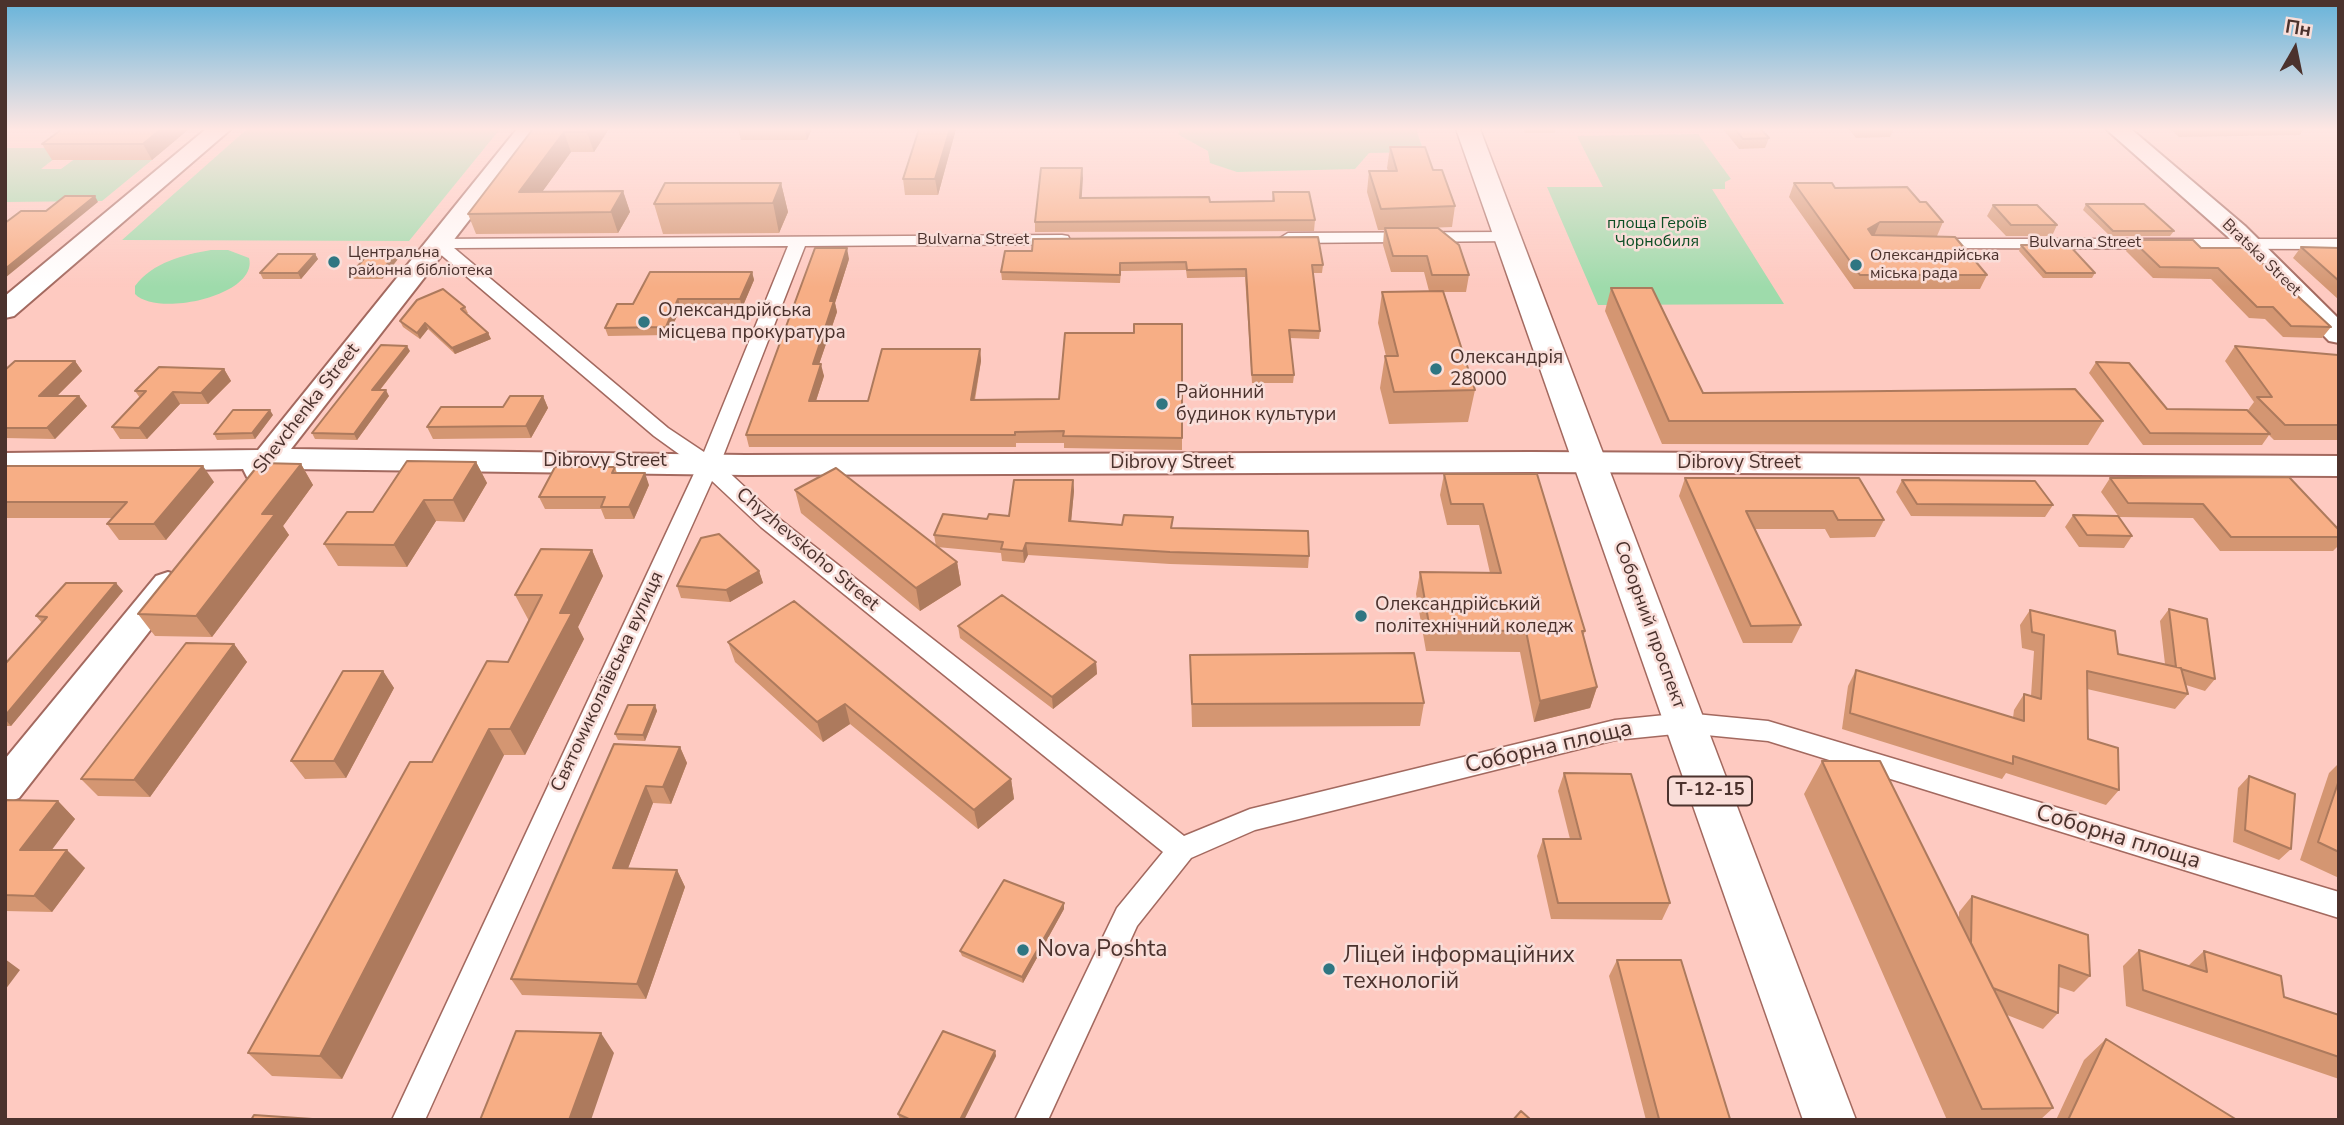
<!DOCTYPE html>
<meta charset="utf-8">
<style>
body{margin:0}
#map{position:relative;width:2344px;height:1125px;overflow:hidden;background:#fecac1;font-family:"Nunito Sans",sans-serif}
canvas{display:block}
.frame{position:absolute;inset:0;border:7px solid #4b322d;pointer-events:none}
.north{position:absolute;left:2260px;top:14px;width:70px;height:70px;-webkit-text-stroke:5px #f9ded9;paint-order:stroke;rotate:9deg;font-size:19px;font-weight:700;line-height:28px;text-align:center;color:#4b322d}
.north::after{content:'';display:block;margin:auto;width:24px;height:32px;background:#4b322d;clip-path:polygon(50% 0,100% 100%,50% 72%,0 100%)}
</style>
<div id="map">
<canvas width="2344" height="1125"></canvas>
<div class="frame"></div>
<div class="north">Пн</div>
</div>
<script>
const g = document.querySelector('canvas').getContext('2d');
g.lineJoin = 'round';
function fill(path, color) { g.fillStyle = color; g.fill(path, 'evenodd'); }
function trace(path, color, width, dash) { g.strokeStyle = color; g.lineWidth = width; g.lineCap = dash ? 'butt' : 'round'; g.setLineDash(dash || []); g.stroke(path); }
function label(font, color, halo, rows, align = 'center') {
  g.font = font + ' "Nunito Sans",sans-serif'; g.lineWidth = 5; g.setLineDash([]); g.textBaseline = 'middle'; g.strokeStyle = halo; g.fillStyle = color; for (const [text, x, y, turn = 0] of rows) {
    g.save(); g.translate(x, y); g.rotate((+turn || 0) * Math.PI / 180); g.textAlign = isNaN(turn) ? turn : align; if (halo) g.strokeText(text, 0, 0); g.fillText(text, 0, 0); g.restore();
  }
}
fill(new Path2D(`
 M247,129h253l-91,112 -287,-1z
 M1178,129h238l8,23 -55,1 -14,16 -118,3 -27,-9 -2,-12 -29,-16z
 M1698,134l33,45 -6,3v7h-13l72,115 -186,1 -51,-118h56l-26,-51z
 M5,148h63l-27,21h20l19,-14 72,5 -50,41 -97,1z
 M211,250h17l21,8c10,37 -91,60 -114,36v-8c18,-24 48,-31 76,-36z`), '#9edbab');
const street = new Path2D(`
 M1508,232l6,1 2,4 -2,4 -226,2 -8,-5 8,-5z
 M1062,235l6,1 2,4 -2,4 -263,2 -85,218 57,53 407,319 66,-27 365,-89 70,-7 83,8 571,171v26l-571,-177 -83,-8 -70,7 -360,90 -64,28 -54,68 -89,194h-33l102,-212 46,-56 -402,-325 -49,-46 -287,639h-33l305,-653 -43,-31 -222,-189 -3,-4 3,-4zM788,246l-84,206 -36,-24 -214,-180z
 M1933,239h406v10l-412,-1 -3,-4z`);
const secondary = new Path2D(`
 M206,129h25l-217,187 -9,2v-22z
 M517,129h23l-249,320 454,6 786,-3 808,4v20l-808,-4 -786,3 -455,-6h-15c-8,11 -15,11 -28,8l-4,-8 -238,4v-20l253,-3z
 M2106,129h25l114,97 94,93v24l-10,-2 -102,-105z
 M168,572l12,4 5,8 -5,8 -161,206 -14,5v-44l151,-183z`);
const primary = new Path2D(`
 M1456,129h24l376,991h-53z`);
trace(street, '#a3695f', 3);
trace(secondary, '#a3695f', 4);
trace(primary, '#a3695f', 3);
fill(street, '#fff');
fill(secondary, '#fff');
fill(primary, '#fff');
fill(new Path2D(`
 M189,129l-37,31h-100l-10,-16z
 M533,129h76l-15,23h-23l-29,40 81,-1 7,21 -12,21 -142,1 -8,-20z
 M738,129h74l-5,11h-66z
 M956,129l-18,66h-33l-2,-16z
 M1523,129h32v4h-30z
 M1723,129h38l8,9 -4,10 -26,1z
 M1849,129h45l-4,8 -34,1z
 M2170,129h134l-4,6 -121,2z
 M1390,147l43,23 22,36 -3,21 -25,1 42,47 -3,17h-23l32,98 -7,32 -79,2 -9,-36 5,-32h1l-8,-33 4,-31 47,-1 -5,-19h-33l-8,-27 1,-15h-6l-11,-38 2,-21h19l-1,-3z
 M1082,168l-1,30 129,4 62,-1 1,-9 42,28 -1,11 -279,1v-10z
 M781,183l7,29 -9,21 -116,1 -9,-30z
 M1794,183l41,5 85,14 23,20 -6,14 50,39 -7,14h-126l-65,-92z
 M2086,204l88,27 -4,5h-60l-27,-26z
 M1993,205l64,20 -5,11h-46l-19,-20z
 M2132,240l69,8 130,79 -9,11 -39,-1 -18,-18 -16,-1 -38,-39 -58,-1 -27,-27z
 M2021,245l74,28 -3,5h-49l-24,-27z
 M2301,247l38,1v52l-46,-42z
 M1005,251l318,14 -1,8h-9l7,58 -1,8 -30,-1 5,37 -1,8h-41l-7,-106 -58,1 -1,-8 -65,1 -1,12 -118,-3 -1,-8z
 M315,254l3,5 -17,20h-38l-3,-6z
 M398,259l-16,20h-28l-2,-6z
 M849,259l-14,44 2,9 -18,52 5,12 -8,25h52l112,-52 1,12 -6,39 207,38v12l-118,-2v-5h-48v4h-267l-3,-12z
 M752,272l2,8 -12,28h-61l-13,27 -60,1 -3,-8 28,-24z
 M1611,288l92,105 400,28 -15,24 -426,-1 -57,-133z
 M465,307l3,6h-2l22,20 3,6 -36,15 -27,-25 -8,10 -17,-12 -3,-6z
 M2235,346l104,10v84h-65l-5,-5 -7,10h-119l-54,-72 7,-11 71,47 81,1 6,-8 -29,-41z
 M410,351l-30,39 9,6 -32,44 -42,-1 -3,-6z
 M75,361l7,10 -25,25h22l8,10 -32,33 -50,-1v-68z
 M224,369l7,12 -23,23h-28l-33,35h-27l-8,-12 28,-29 -5,-7z
 M543,396l5,12 -17,30 -98,1 -6,-12z
 M273,415l-18,24 -38,1 -3,-6z
 M476,462l11,21 -23,39 -28,-1 -29,46 -69,-1 -14,-22 49,-32z
 M301,464l12,21 -30,41 6,9 -77,102 -57,-1 -17,-22z
 M5,466l209,16 -48,58h-47l-12,-16 6,-6h-108z
 M615,467l2,6 32,12 -15,34h-29l-4,-10h-56l-6,-12z
 M1444,474h93l48,157 -2,6 14,50 -7,21 -56,14 -14,-70 -94,-1 -10,-57 4,-22 70,1 -11,-48h-32l-7,-30z
 M1685,478l199,42 -9,17 -45,1 -5,-9h-71l47,96 -9,18h-49l-64,-147z
 M2110,478l229,52v15l-6,6h-113l-27,-33 -74,-1 -18,-25z
 M1073,480l1,11 -3,30 102,7 136,28 -1,12 -138,-4 -142,-9 -4,8 -22,-2 -1,-8 -64,-6 20,15 4,23 -41,26 -119,-98 -6,-23 141,56 -2,-11 53,-16 22,-3z
 M1902,480l151,25 -8,12 -134,-1 -15,-24z
 M2073,515l59,21 -8,12 -45,-1 -14,-20z
 M592,550l11,26 -25,51 6,12 -59,116h-21l-162,324 -70,-3 -24,-23 184,-291 76,-100 21,-41 -14,-26z
 M759,571l4,12 -33,19 -49,-4 -4,-12z
 M123,591l-112,135h-6v-62l37,-41 -6,-7z
 M2169,609l46,70 -10,12 -19,-6 2,9 -13,15 -88,-20 1,50 31,51 -13,15 -100,-32 -4,6 -160,-50 6,-43 8,-16 157,48 1,-8 10,-16 7,2 3,-45 -12,-3 -2,-23 10,-15 88,44 47,10 -5,-43z
 M958,626l138,36 1,12 -44,35 -93,-71z
 M728,642l283,137 3,20 -36,30 -128,-105 -27,18 -88,-80z
 M234,644l13,18 -97,135 -52,-1 -17,-17z
 M1190,655l234,48 -4,23 -228,1z
 M383,671l11,17 -48,90 -41,1 -14,-18z
 M655,705l2,6 -12,30 -27,-1 -3,-6z
 M614,744l66,3 7,16 -16,41 -18,-1 -25,65 49,2 8,17 -39,112 -124,-4 -11,-16z
 M1822,761l137,158v-7l13,-16 118,80 -16,16 -15,-5 -1,26 -15,16 -36,-14 46,93 -13,12h-93l-143,-326z
 M2339,763v115l-39,-18 29,-87z
 M1564,773l106,130 -8,17 -111,-1 -14,-63 6,-17h27l-12,-48z
 M2249,776l42,73 -12,11 -46,-18 5,-54z
 M5,800l53,1 17,18 -24,31 34,18 -33,44 -47,-1z
 M1064,909l-41,74 -61,-27 -2,-5z
 M2139,950l49,16 16,-15 80,46 55,18v64l-213,-73 -3,-40z
 M1617,960l113,160h-84l-37,-144z
 M2106,1039l131,81h-181l28,-60z
 M995,1051l1,5 -32,64h-64l-2,-6z`), '#d49672');
fill(new Path2D(`
 M161,129h28l-37,31 -9,-16z
 M589,129h20l-15,23 -7,-20z
 M805,129h7l-5,11z
 M950,129h6l-18,66 -3,-16z
 M564,132l7,20 -44,61 -8,-21z
 M1082,168l1,10 -2,30 -1,-10z
 M781,183l7,29 -9,21 -6,-30z
 M623,191l7,21 -12,21 -7,-21z
 M95,196l3,6 -93,76v-9z
 M1880,222l-6,14 -12,7 6,-14z
 M847,248l2,11 -14,44 2,9 -22,64 -2,-12 17,-63z
 M315,254l3,5 -17,20 -3,-6z
 M395,254l3,5 -16,20 -2,-6z
 M752,272l2,8 -12,28 -2,-9z
 M678,299l3,9 -13,27 -2,-8z
 M425,323l3,6 -8,10 -3,-6z
 M488,333l3,6 -36,15 -3,-6z
 M407,346l3,5 -35,45 -3,-6z
 M980,349l1,12 -9,51 -1,-12z
 M75,361l7,10 -35,35 -8,-10z
 M821,364l3,12 -12,37 -3,-12z
 M224,369l7,12 -23,23 -7,-11z
 M386,390l3,6 -32,44 -3,-6z
 M173,392l7,12 -33,35 -8,-11z
 M79,396l8,10 -32,33 -8,-11z
 M543,396l5,12 -17,30 -5,-12z
 M270,410l3,5 -18,24 -3,-6z
 M476,462l11,21 -23,39 -11,-22z
 M301,464l12,21 -30,41 6,9 -77,102 -16,-21 66,-102z
 M203,466l11,16 -48,58 -12,-16z
 M645,473l4,12 -15,34 -5,-12z
 M1073,480l1,11 -4,42 -1,-12z
 M424,500l12,21 -29,46 -13,-22z
 M1026,543l2,12 -4,8 -1,-12z
 M592,550l11,26 -25,51 6,12 -59,116 -15,-26 50,-116z
 M957,562l4,23 -41,26 -4,-23z
 M759,571l4,12 -33,19 -4,-12z
 M116,583l7,8 -112,135 -6,-7v-3z
 M234,644l13,18 -97,135 -16,-17z
 M1096,662l1,12 -44,35 -1,-12z
 M383,671l11,17 -48,90 -12,-17z
 M1597,687l-7,21 -56,14 6,-21z
 M845,704l5,20 -27,18 -6,-20z
 M655,705l2,6 -12,30 -2,-6z
 M489,729l15,26 -162,324 -22,-23z
 M680,747l7,16 -16,41 -8,-17z
 M1011,779l3,20 -36,30 -4,-19z
 M646,786l7,17 -31,81 -9,-16z
 M58,801l17,18 -36,48 -19,-17z
 M67,850l18,18 -33,44 -18,-16z
 M677,870l8,17 -39,112 -9,-15z
 M1064,903v6l-41,74 -1,-6z
 M5,959l15,11 -15,20z
 M601,1033l13,20 -23,67h-22z
 M995,1051l1,5 -32,64h-4z`), '#ad7a5d');
const building = new Path2D(`
 M62,129h99l-18,15h-101z
 M533,129h56l-2,3h-23l-45,60 104,-1 -12,21 -143,2z
 M919,129h31l-15,50h-32z
 M1735,129h26l8,9 -26,1z
 M1390,147h35l8,23h9l13,36 -74,3 -12,-38h28z
 M1041,168h41l-2,30 129,-1 1,5 64,-1 -1,-9h36l6,28 -280,2z
 M665,183h116l-8,20 -119,1z
 M1794,183h38l3,5 72,-1 13,15h6l17,20h-63l-12,7 4,6 83,2 32,38h-127z
 M65,196h30l-90,73v-46l16,-12h25z
 M2086,204h58l30,27h-61z
 M1993,205h44l20,20h-46z
 M1385,228h53l21,17 10,30h-37l-5,-19h-34z
 M1318,237l5,28h-11l8,66 -31,-1 5,45h-42l-6,-106 -59,1 -1,-8 -66,1v12l-119,-3 4,-21h27l1,-12z
 M2132,240h61l8,8h45l85,79 -40,-1 -18,-19h-16l-39,-39 -58,-1z
 M2021,245h48l26,28h-49z
 M2301,247l38,1v33z
 M815,248h32l-17,53h4l-21,63h8l-12,37h59l14,-52h98l-9,51 88,-1 6,-66h69v-9h48v114l-119,-2 1,-5 -49,1v3h-269z
 M278,254h37l-17,19h-38z
 M368,254h27l-15,19h-28z
 M650,272h102l-12,27h-62l-12,28 -61,1 12,-24h16z
 M1611,288h41l51,105 372,-4 28,32h-434z
 M443,289l22,18 -4,2 27,24 -36,15 -27,-25 -8,10 -17,-12 17,-21z
 M1443,291l32,99 -81,2 -9,-36h13l-16,-64z
 M381,345l26,1 -35,44h14l-32,44 -42,-1z
 M2235,346l103,9 1,70h-54l-28,-28h15z
 M15,361h60l-36,35h40l-32,32h-42v-58z
 M2096,362l33,1 38,46 80,1 23,24 -120,-1z
 M159,367l65,2 -23,24 -28,-1 -34,36 -27,-1 34,-36h-11z
 M510,396h33l-17,30 -99,1 14,-20h62z
 M233,410h37l-18,23 -38,1z
 M407,461l69,1 -23,38h-29l-30,45 -70,-1 23,-32h26z
 M260,463l41,1 -39,50h13l-79,102 -58,-2z
 M5,466h198l-49,58h-47l20,-22h-122z
 M555,467h60l-3,6h33l-16,34h-28l4,-10h-66z
 M836,468l121,94 -41,26 -121,-98z
 M1444,474h93l48,157h-3l15,56 -57,14 -14,-70 -96,-1 -10,-58 81,1 -18,-69h-32z
 M2289,477l50,53v7h-108l-28,-33 -75,-1 -18,-25z
 M1685,478h174l25,42h-46l-5,-9h-87l55,114 -50,1z
 M1014,480h59l-4,41 53,4 2,-10 49,2 -2,11 137,3 1,25 -139,-4 -144,-9 -3,8 -22,-2 2,-7 -69,-7 9,-21 44,5 2,-5 20,2z
 M1902,480l133,1 18,24 -136,-1z
 M2073,515l45,1 14,20 -45,-1z
 M719,534l40,37 -33,19 -49,-4 24,-48z
 M541,549l51,1 -32,63h12l-62,116h-21l-169,327 -72,-3 162,-291h22l55,-101 21,1 34,-67h-27z
 M66,583h50l-111,133v-52l42,-47 -11,-1z
 M1002,595l94,67 -44,35 -94,-71z
 M794,601l217,178 -37,31 -129,-106 -28,18 -89,-80z
 M2169,609l38,10 8,60 -34,-10v-1l-5,-1z
 M2030,610l85,21 3,23 63,14 7,26 -101,-23 1,68 30,9 1,42 -106,-34v8l-163,-51 6,-43 168,51v-27l17,5 3,-64 -12,-3z
 M186,643l48,1 -100,136 -53,-1z
 M1414,653l10,50 -232,1 -2,-49z
 M343,671h40l-49,90h-43z
 M628,705h27l-12,30 -28,-1z
 M614,744l66,3 -17,40 -17,-1 -33,82 64,2 -40,114 -126,-5z
 M1822,761h58l173,347 -71,1z
 M1564,773l67,1 39,129h-112l-15,-64h38z
 M2249,776l46,18 -4,55 -46,-19z
 M2339,780v72l-21,-10z
 M5,800l53,1 -38,49h47l-33,46 -29,-1z
 M1004,880l60,23 -42,74 -62,-26z
 M1972,896l116,39 2,41 -31,-11 -1,48 -65,-25 -22,-45z
 M2139,950l68,22 -3,-21 77,25 3,21 55,18v42l-196,-67z
 M1617,960h64l49,159h-71z
 M516,1031l85,2 -32,87h-89z
 M943,1031l52,20 -35,69h-49l-13,-6z
 M2106,1039l131,81h-169z
 M1521,1111l10,9h-18z
 M254,1115l73,5h-76z`);
fill(building, '#f7ae85');
trace(building, '#ad7a5d', 2);
const sky = g.createLinearGradient(0, 0, 0, 287);
sky.addColorStop(0, '#66b3da');
sky.addColorStop(0.45, '#ffe7e3');
sky.addColorStop(1, '#ffe7e300');
g.fillStyle = sky;
g.fillRect(0, 0, 2344, 287);
for (const [x, y, r, color] of [
 [334,262,7,"#2f7682"],
 [1856,265,7,"#2f7682"],
 [644,322,7,"#2f7682"],
 [1436,369,7,"#2f7682"],
 [1162,404,7,"#2f7682"],
 [1361,616,7,"#2f7682"],
 [1023,950,7,"#2f7682"],
 [1329,969,7,"#2f7682"]
]) { const dot = new Path2D(); dot.arc(x, y, r, 0, 2 * Math.PI); g.fillStyle = color; g.fill(dot); trace(dot, '#f9ded9', 2.5); }
label('16px', '#0c4e24', '#f9ded9', [
 ["площа Героїв",1657,224],
 ["Чорнобиля",1657,242]
]);
label('16px', '#4b322d', '#f9ded9', [
 ["Bulvarna Street",973,240],
 ["Bulvarna Street",2085,243],
 ["Bratska Street",2261,258,44]
]);
label('16px', '#4b322d', '#f9ded9', [
 ["Центральна",348,253],
 ["районна бібліотека",348,271],
 ["Олександрійська",1870,256],
 ["міська рада",1870,274]
], 'left');
for (const [x, y, w] of [
 [1710,791,84]
]) { const box = new Path2D(); box.roundRect(x - w / 2, y - 14.5, w, 29, 5); g.fillStyle = '#f9ded9'; g.fill(box); trace(box, '#4b322d', 2); }
label('bold 18px', '#4b322d', null, [
 ["Т-12-15",1710,791]
]);
label('19px', '#4b322d', '#f9ded9', [
 ["Олександрійська",658,311],
 ["місцева прокуратура",658,333],
 ["Олександрія",1450,358],
 ["28000",1450,380],
 ["Районний",1176,393],
 ["будинок культури",1176,415],
 ["Олександрійський",1375,605],
 ["політехнічний коледж",1375,627]
], 'left');
label('19px', '#4b322d', '#f9ded9', [
 ["Shevchenka Street",307,409,-52],
 ["Dibrovy Street",605,461],
 ["Dibrovy Street",1172,463],
 ["Dibrovy Street",1739,463],
 ["Chyzhevskoho Street",807,550,40],
 ["Соборний проспект",1649,625,70],
 ["Святомиколаївська вулиця",608,682,-65]
]);
label('23px', '#4b322d', '#f9ded9', [
 ["Соборна площа",1549,748,-13],
 ["Соборна площа",2118,838,17]
]);
label('23px', '#4b322d', '#f9ded9', [
 ["Nova Poshta",1037,950],
 ["Ліцей інформаційних",1343,956],
 ["технологій",1343,982]
], 'left');
</script>
